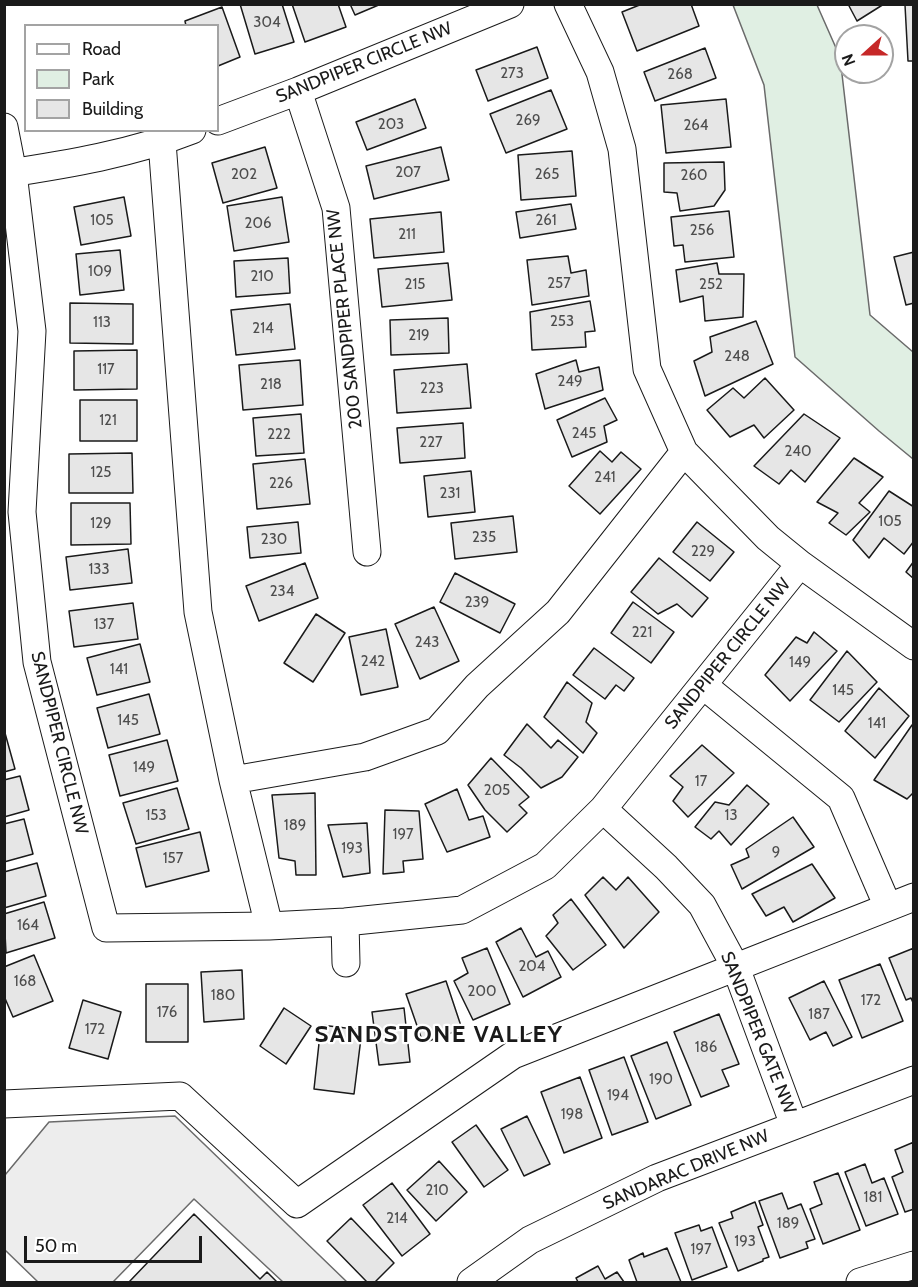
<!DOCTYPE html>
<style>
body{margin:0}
#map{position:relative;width:918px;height:1287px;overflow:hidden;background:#fff;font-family:Cabin,sans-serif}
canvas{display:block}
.frame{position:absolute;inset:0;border:6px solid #1a1a1a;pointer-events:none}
.legend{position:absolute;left:24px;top:24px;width:195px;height:108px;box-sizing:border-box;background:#fff;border:2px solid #a3a3a3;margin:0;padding:8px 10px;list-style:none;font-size:18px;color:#1a1a1a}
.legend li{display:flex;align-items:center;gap:12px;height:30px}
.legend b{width:30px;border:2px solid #a3a3a3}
.north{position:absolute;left:834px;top:24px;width:60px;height:60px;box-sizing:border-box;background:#fff;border:2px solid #a3a3a3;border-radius:50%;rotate:249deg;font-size:16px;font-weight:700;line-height:24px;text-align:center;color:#1a1a1a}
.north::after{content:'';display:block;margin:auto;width:21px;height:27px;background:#c62828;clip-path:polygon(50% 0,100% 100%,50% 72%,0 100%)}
.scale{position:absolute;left:24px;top:1236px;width:178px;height:27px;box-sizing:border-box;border:3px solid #1a1a1a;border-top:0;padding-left:8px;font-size:18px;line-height:21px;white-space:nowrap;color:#1a1a1a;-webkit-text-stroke:4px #fff;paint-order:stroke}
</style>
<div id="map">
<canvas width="918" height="1287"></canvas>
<div class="frame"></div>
<ul class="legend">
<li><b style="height:8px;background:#fff"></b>Road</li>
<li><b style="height:16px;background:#e0efe3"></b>Park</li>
<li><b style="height:16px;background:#e6e6e6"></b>Building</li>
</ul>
<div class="north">N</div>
<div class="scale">50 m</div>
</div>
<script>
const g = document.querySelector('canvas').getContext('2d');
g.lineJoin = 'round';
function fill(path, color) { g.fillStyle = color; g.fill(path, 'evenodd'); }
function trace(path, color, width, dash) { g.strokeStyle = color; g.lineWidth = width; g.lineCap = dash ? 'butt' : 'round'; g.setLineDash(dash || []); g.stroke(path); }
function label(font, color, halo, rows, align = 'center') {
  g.font = font + ' Cabin,sans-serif'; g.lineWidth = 4.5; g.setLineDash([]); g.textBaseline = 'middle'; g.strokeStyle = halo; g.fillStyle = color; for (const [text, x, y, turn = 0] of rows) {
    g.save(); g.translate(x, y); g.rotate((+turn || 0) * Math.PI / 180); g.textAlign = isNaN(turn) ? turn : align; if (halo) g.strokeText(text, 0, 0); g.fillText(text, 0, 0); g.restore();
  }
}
const green = new Path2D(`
 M733,5h84l23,52 30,258 43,37v107l-34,-28 -84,-74 -31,-272z`);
fill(green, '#e0efe3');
trace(green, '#6a6a6a', 1.5);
const parking = new Path2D(`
 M175,1116l172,166h-64l-89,-83 -81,83h-75l-33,-32v-75l44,-53z`);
fill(parking, '#ededed');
trace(parking, '#6a6a6a', 1.5);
const building = new Path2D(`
 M240,4h42l12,38 -39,12z
 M292,4h46l8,23 -41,15z
 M350,4h31l-26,11z
 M642,4h49l8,22 -62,25 -15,-39z
 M848,4h36l-27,17z
 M905,5h9v56h-6z
 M222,7l18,50 -22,9v-40h-32l-1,-5z
 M537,47l11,31 -60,23 -12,-31z
 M705,48l11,30 -61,23 -11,-29z
 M551,90l16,39 -61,24 -16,-39z
 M415,99l11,29 -59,22 -11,-28z
 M726,99l5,48 -65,6 -5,-48z
 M265,147l12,41 -54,15 -11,-40z
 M441,147l8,33 -75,19 -8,-33z
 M572,151l4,45 -55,4 -3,-45z
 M724,162l1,28 -11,16 -34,5 -3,-18 -13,-1v-29z
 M124,197l7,39 -50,9 -7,-38z
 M282,197l7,45 -55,9 -7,-45z
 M571,204l5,25 -56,9 -4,-26z
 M729,211l5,46 -49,5 -2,-17 -9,1 -3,-29z
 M441,212l3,40 -70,6 -4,-39z
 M120,250l4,40 -44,5 -4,-41z
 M914,252v51l-8,2 -12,-48z
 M568,256l3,17 15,-3 3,26 -57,9 -5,-45z
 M288,258l2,35 -54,4 -2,-36z
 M448,263l4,37 -70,7 -4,-38z
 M717,263l2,11h25l-1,43 -38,4 -2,-25 -23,6 -4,-32z
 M590,301l5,30 -10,1 1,15 -54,3 -2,-38z
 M70,303l63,1v40l-63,-1z
 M290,304l5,45 -59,6 -5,-45z
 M448,318l1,35 -58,2 -1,-35z
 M756,321l17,43 -68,32 -11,-35 18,-9 -2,-15z
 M137,350v39l-63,1v-39z
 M300,360l3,45 -60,5 -4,-45z
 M576,360l3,12 20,-5 4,23 -58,19 -9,-35z
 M467,364l4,44 -74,5 -3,-43z
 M765,378l29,32 -30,28 -10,-13 -24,12 -23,-27 26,-22 11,10z
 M605,398l12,22 -13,6 3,16 -35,15 -15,-37z
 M80,400h57v41h-57z
 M301,414l3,39 -48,3 -3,-38z
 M804,414l36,24 -35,44 -14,-12 -12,14 -25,-18z
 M463,423l2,35 -65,5 -3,-35z
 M600,451l12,11 9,-10 20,17 -41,45 -31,-28z
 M132,453l1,40h-64v-39z
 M854,458l29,19 -24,26 11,9 -24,23 -17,-12 9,-10 -21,-11z
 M305,459l5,45 -53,5 -4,-45z
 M471,471l4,41 -47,5 -4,-41z
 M889,491l25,16v34l-10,13 -20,-16 -15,20 -16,-18z
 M71,503h59l1,41 -60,1z
 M513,516l4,36 -62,7 -4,-36z
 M298,522l3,31 -51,5 -3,-31z
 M697,522l37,30 -24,29 -37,-29z
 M128,549l4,34 -62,7 -4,-33z
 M659,558l49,40 -16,19 -15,-13 -19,10 -27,-22z
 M914,561v18l-8,-7z
 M305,563l13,35 -59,23 -13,-35z
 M455,573l60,31 -15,29 -60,-31z
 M633,602l41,30 -23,31 -40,-30z
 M133,603l5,36 -64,8 -5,-36z
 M434,607l25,54 -39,18 -25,-55z
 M316,614l29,19 -32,49 -29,-19z
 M386,629l12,58 -37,8 -12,-58z
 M814,632l23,19 -47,50 -25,-26 31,-38 11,6z
 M140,644l10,38 -53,13 -10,-37z
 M594,648l40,30 -10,13 -8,-6 -11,14 -32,-24z
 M847,651l30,31 -38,40 -29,-22z
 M567,682l25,21 -6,19 11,11 -14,20 -39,-36z
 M879,688l30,28 -34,42 -30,-27z
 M149,694l11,40 -52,14 -11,-40z
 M527,724l24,24 7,-8 20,17 -16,20 -21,11 -20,-20 -17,-13z
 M912,725l2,2v65l-7,7 -33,-19z
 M5,733l10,36 -11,3v-39z
 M167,740l11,41 -58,15 -11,-41z
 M702,745l32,28 -46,44 -15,-16 10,-14 -13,-11z
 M491,758l38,39 -10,8 8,8 -20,19 -22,-22 -17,-25z
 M20,776l9,34 -25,7v-37z
 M747,785l22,19 -38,41 -12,-14 -8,8 -16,-12 20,-25 14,3z
 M177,788l12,41 -53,15 -13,-41z
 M457,789l12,31 14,-4 7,21 -43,15 -22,-48z
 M315,793l1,82h-20l-1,-14 -16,-3 -7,-63z
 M385,810l34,1 4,48 -20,2 1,11 -21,2z
 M793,817l21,30 -72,42 -11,-24 18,-8 -3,-8z
 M24,819l9,35 -29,8v-38z
 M367,823l3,50 -27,4 -15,-52z
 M200,832l9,39 -63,16 -10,-39z
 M37,863l9,33 -42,12v-36z
 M812,864l23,34 -42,24 -9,-15 -18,9 -14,-22z
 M603,877l13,13 12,-13 31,35 -35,36 -39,-53z
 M571,899l35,46 -33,25 -27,-34 12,-13 -5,-8z
 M44,902l11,36 -49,15 -2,-39z
 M521,928l15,29 12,-6 13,26 -38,20 -27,-55z
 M487,948l23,56 -37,16 -19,-39 14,-8 -6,-15z
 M914,948v57l-3,-7 -5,2 -17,-42z
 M34,955l19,46 -40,16 -9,-21v-29z
 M880,964l23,57 -41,17 -23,-58z
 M242,970l2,49 -40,3 -3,-50z
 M446,981l16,48 -39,14 -17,-49z
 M824,981l28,56 -19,9 -7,-14 -16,8 -21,-42z
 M146,984h42v58h-42z
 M83,1000l38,12 -13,47 -39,-11z
 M284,1008l27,18 -25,38 -26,-18z
 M404,1008l6,54 -31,3 -7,-53z
 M719,1014l20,50 -17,6 7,16 -28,11 -27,-65z
 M321,1025l41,5 -8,64 -40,-5z
 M667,1042l24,63 -35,14 -25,-63z
 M624,1057l24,65 -36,13 -23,-65z
 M580,1077l22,61 -38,15 -23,-61z
 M527,1116l23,48 -26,12 -23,-47z
 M476,1125l32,45 -24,17 -32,-45z
 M914,1142v67l-9,3 -13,-35 11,-5 -8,-22z
 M439,1161l28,31 -31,29 -29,-31z
 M865,1164l7,19 12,-5 14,36 -32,12 -21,-54z
 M838,1173l22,57 -37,14 -13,-35 12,-5 -8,-22z
 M392,1183l38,51 -28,22 -39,-51z
 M782,1193l6,16 13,-5 14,35 -9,3 2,6 -28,10 -21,-57z
 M755,1202l8,23 -5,2 11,30 -6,2v2l-25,10 -19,-48 14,-5 -2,-6z
 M194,1214l66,65 7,-7 10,10h-148z
 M351,1218l43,45 -19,19h-8l-40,-41z
 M699,1225l2,6 11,-4 15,40 -35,13 -17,-47z
 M667,1248l14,34h-44l-8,-22 14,-7 1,4z
 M598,1266l7,13 12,-7 7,10h-46l-2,-4z`);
fill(building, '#e6e6e6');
trace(building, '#1a1a1a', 1.5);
const minor = new Path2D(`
 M568,4l32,68 22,77 25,220 37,83 84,86 32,26 114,82
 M298,91l38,117 31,344
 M218,121l80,-30 212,-87
 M4,127l9,46 19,158 -10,181 15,150 69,266 163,-2 76,-4 117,-12 83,-44 58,-57 197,-245
 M162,142l36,470 35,168 36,146
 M4,174c65,-10 127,-20 188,-44
 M703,685l138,113 47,109
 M233,780l132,-23 72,-26 40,-45 81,-74 126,-160
 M603,809l63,58 36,38 34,63 58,157
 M345,922l1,41
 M4,1104l176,-8 117,108 216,-149 401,-158
 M471,1282l59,-42 127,-62 257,-98
 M860,1282l54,-17`);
trace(minor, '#1a1a1a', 29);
trace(minor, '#fff', 27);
label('15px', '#4d4d4d', null, [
 ["304",267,23],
 ["273",512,74],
 ["268",680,75],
 ["269",528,121],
 ["203",391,125],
 ["264",696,126],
 ["207",408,173],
 ["202",244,175],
 ["265",547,175],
 ["260",694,176],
 ["105",102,221],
 ["261",546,221],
 ["206",258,224],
 ["256",702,231],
 ["211",407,235],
 ["109",100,272],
 ["210",262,277],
 ["257",559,284],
 ["215",415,285],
 ["252",711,285],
 ["253",562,322],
 ["113",102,323],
 ["214",263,329],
 ["219",419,336],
 ["248",737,357],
 ["117",106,370],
 ["249",570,382],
 ["218",271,385],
 ["223",432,389],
 ["121",108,421],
 ["245",584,434],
 ["222",279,435],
 ["227",431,443],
 ["240",798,452],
 ["125",101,473],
 ["241",605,478],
 ["226",281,484],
 ["231",450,494],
 ["105",890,522],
 ["129",101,524],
 ["235",484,538],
 ["230",274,540],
 ["229",703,552],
 ["133",99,570],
 ["234",282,592],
 ["239",477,603],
 ["137",104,625],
 ["221",642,633],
 ["243",427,643],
 ["242",373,662],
 ["149",800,663],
 ["141",119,670],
 ["145",843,691],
 ["145",128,721],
 ["141",877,724],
 ["149",144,768],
 ["17",701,782],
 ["205",497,791],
 ["153",156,816],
 ["13",731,816],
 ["189",295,826],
 ["197",403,835],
 ["193",352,849],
 ["9",776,853],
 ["157",173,859],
 ["164",28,926],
 ["204",532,967],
 ["168",25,982],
 ["200",482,992],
 ["180",223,996],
 ["172",871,1001],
 ["176",167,1013],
 ["187",819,1015],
 ["172",95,1030],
 ["186",706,1048],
 ["190",661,1080],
 ["194",618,1096],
 ["198",572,1115],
 ["210",437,1191],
 ["181",873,1198],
 ["214",397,1219],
 ["189",788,1224],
 ["193",745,1242],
 ["197",701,1250]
]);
label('18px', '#1a1a1a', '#fff', [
 ["SANDPIPER CIRCLE NW",364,63,-22],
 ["200 SANDPIPER PLACE NW",345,319,-96],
 ["SANDPIPER CIRCLE NW",728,654,-51],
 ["SANDPIPER CIRCLE NW",59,743,76],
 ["SANDPIPER GATE NW",758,1033,68],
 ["SANDARAC DRIVE NW",686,1170,-23]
]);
g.letterSpacing = '1.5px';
label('bold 24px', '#1a1a1a', '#fff', [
 ["SANDSTONE VALLEY",439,1035]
]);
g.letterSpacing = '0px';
</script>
